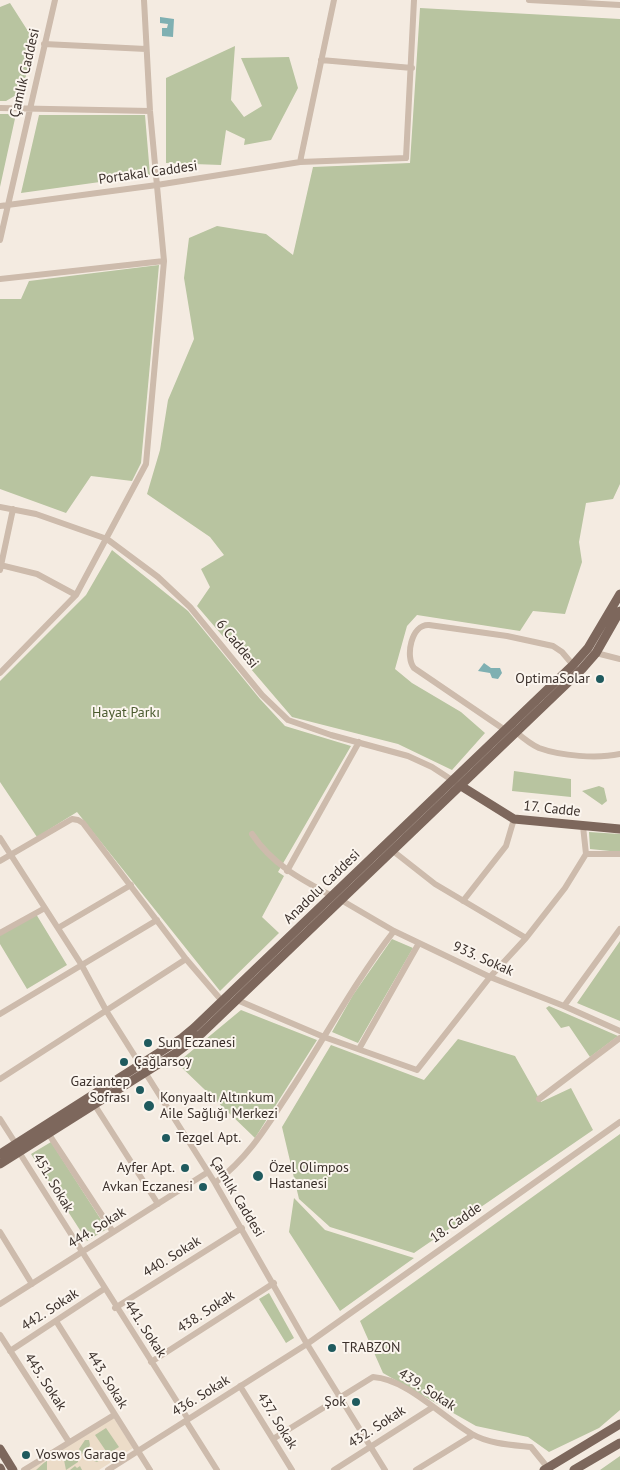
<!DOCTYPE html>
<meta charset="utf-8">
<style>
body{margin:0}
canvas{display:block;background:#f4ebe1}
</style>
<canvas width="620" height="1470"></canvas>
<script>
const g = document.querySelector('canvas').getContext('2d');
g.lineJoin = 'round';
function fill(path, color) { g.fillStyle = color; g.fill(path, 'evenodd'); }
function trace(path, color, width, dash) { g.strokeStyle = color; g.lineWidth = width; g.lineCap = dash ? 'butt' : 'round'; g.setLineDash(dash || []); g.stroke(path); }
function label(font, color, halo, rows, align = 'center') {
  g.font = font + ' "PT Sans",sans-serif'; g.lineWidth = 4; g.setLineDash([]); g.textBaseline = 'middle'; g.strokeStyle = halo; g.fillStyle = color; for (const [text, x, y, turn = 0] of rows) {
    g.save(); g.translate(x, y); g.rotate((+turn || 0) * Math.PI / 180); g.textAlign = isNaN(turn) ? turn : align; if (halo) g.strokeText(text, 0, 0); g.fillText(text, 0, 0); g.restore();
  }
}
fill(new Path2D(`
 M10,3l23,36 -10,52 -17,10h-6v-94z
 M420,8l200,11v465l-7,15 -27,4 -7,39 3,20 -17,52 -32,-3 -13,20 -103,-16 -10,11 -12,43 17,14 49,29 24,21 -33,37 -54,-26 -106,-27 -95,-111 13,-19 -9,-18 23,-14 -14,-18 -63,-43 13,-44 8,-50 26,-61 -10,-61 5,-40 28,-12 49,8 27,21 20,-88 97,-4z
 M235,46l-4,54 13,17 18,-11 -21,-48 48,-1 9,31 -27,52 -27,5 1,-6 -19,-9 -5,35 -55,-2v-85z
 M0,114h16l-16,73z
 M39,115h106l5,60 -129,18z
 M159,265l-18,198 -9,18 -41,-5 -25,37 -66,-24v-190h21l8,-18z
 M112,550l76,61 72,88 25,27 66,20 -73,126 6,4 -22,41 17,16 -59,58 -143,-179 -40,25 -37,-55v-101l86,-86z
 M514,771l57,8v18l-59,-6z
 M599,786l5,2 3,13 -5,4 -20,-14z
 M589,832l31,2v18l-30,-3z
 M36,914l31,51 -40,24 -27,-45v-9z
 M392,939l21,9 -55,95 -26,-11 21,-37z
 M620,941v80l-43,-18z
 M549,1006l69,30 -28,21 -21,-31 -8,2 -15,-20z
 M241,1010l76,30 -62,98 -78,-75z
 M458,1039l57,17 26,46 30,-14 22,42 -179,123 -84,-26 -31,-28 -17,-72 49,-82 93,35z
 M620,1134v276l-21,18 -50,24 -21,-15 -52,-11 -93,-53 -23,-52z
 M51,1142l56,87 -20,12 -56,-87z
 M294,1198l31,32 89,28 -74,53 -51,-79z
 M269,1293l25,45 -8,5 -27,-44z
 M112,1420l17,26 -38,24h-59z
 M620,1456v14h-20z`), '#b8c4a0');
fill(new Path2D(`
 M113,1417l20,31 -34,22h-17l-2,-4 -3,2 -2,-2 -5,4h-23v-10l-11,10h-7zM106,1428l13,19 -11,7 -13,-19zM85,1440h4l1,5 -4,8 -4,1 -3,-5zM90,1451l9,1 4,6 -6,4 -3,-1 -6,-7zM74,1452l4,4v6l-12,8 -2,-10 4,-5z`), '#ecdcc8');
fill(new Path2D(`
 M160,17l14,2 -1,18 -11,-1v-8h5l1,-4 -8,-1z
 M484,663l7,5h9l2,5 -4,6 -6,-1 -2,-5 -12,-2z`), '#7fb0b2');
trace(new Path2D(`
 M529,0l91,5
 M44,44l102,5
 M321,60l91,8
 M0,108l150,3
 M300,162l34,-162
 M0,206l157,-21 143,-23 106,-4 8,-158
 M0,240l55,-240
 M0,279l164,-18
 M0,507l36,7 71,25 51,38 32,30 72,88 26,25 43,15 77,21 24,11 23,15
 M0,565l37,9 39,21
 M0,570l13,-61
 M596,653l24,6
 M0,673l76,-78 70,-131 18,-203 -14,-150 -6,-111
 M505,730l-91,-62c-9,-11 -3,-44 15,-43l78,11 46,10 9,6 11,13
 M516,732c7,6 14,12 23,16 22,8 58,11 81,6
 M252,834c20,30 48,45 80,62
 M0,838l81,126 26,48 108,171 92,161 78,126
 M393,851l42,33 91,54
 M586,854h34
 M0,861l72,-42 6,1 5,3 103,136 36,42
 M287,871l72,-129
 M341,900l53,31 96,46 74,29 56,25
 M463,901l43,-55 8,-27
 M58,928l73,-43
 M0,933l45,-25
 M237,1000l87,37 93,33 73,-93 36,-39 39,-50 21,-34 -3,-28
 M564,1006l56,-77
 M0,1014l157,-94
 M359,1049l60,-106
 M0,1079l186,-120
 M539,1099l81,-61
 M94,1104l64,100
 M0,1119l16,25
 M48,1133l65,99
 M19,1152l169,267
 M215,1183c37,-29 53,-59 79,-98 33,-51 62,-105 100,-154
 M0,1232l32,52
 M0,1304l208,-132
 M115,1308l127,-80
 M56,1321l94,149
 M0,1335l69,107
 M10,1351l94,-62
 M151,1362l123,-79
 M240,1386l52,84
 M186,1421l31,49
 M273,1439l100,-62c34,2 69,40 99,57 17,10 40,11 59,13l17,21
 M24,1470l90,-55
 M108,1470l199,-126 313,-222
 M334,1470l99,-63
 M416,1470l57,-35`), '#cdbbac', 6);
trace(new Path2D(`
 M461,786l53,33 106,10
 M0,1154l182,-116 12,-10 379,-363 15,-17 32,-54
 M0,1164l176,-111 25,-19 381,-365 14,-16 24,-42
 M0,1449l13,21
 M0,1468l1,2
 M544,1470l76,-46
 M574,1470l46,-27`), '#7d675c', 9);
for (const [x, y, r, color] of [
 [600,679,5,"#1f5a5e"],
 [148,1043,5,"#1f5a5e"],
 [124,1062,5,"#1f5a5e"],
 [140,1090,5,"#1f5a5e"],
 [149,1106,6,"#1f5a5e"],
 [166,1138,5,"#1f5a5e"],
 [185,1168,5,"#1f5a5e"],
 [258,1176,6,"#1f5a5e"],
 [203,1187,5,"#1f5a5e"],
 [332,1348,5,"#1f5a5e"],
 [356,1402,5,"#1f5a5e"],
 [26,1455,5,"#1f5a5e"]
]) { const dot = new Path2D(); dot.arc(x, y, r, 0, 2 * Math.PI); g.fillStyle = color; g.fill(dot); trace(dot, '#fbf5ee', 2); }
label('14px', '#3b302b', '#fbf5ee', [
 ["Çamlık Caddesi",25,73,-77],
 ["Portakal Caddesi",148,173,-8],
 ["6 Caddesi",237,644,51],
 ["17. Cadde",552,809,6],
 ["Anadolu Caddesi",322,887,-44],
 ["933. Sokak",483,959,24],
 ["451. Sokak",53,1183,59],
 ["Çamlık Caddesi",237,1197,59],
 ["18. Cadde",456,1223,-35],
 ["444. Sokak",97,1228,-32],
 ["440. Sokak",172,1257,-32],
 ["442. Sokak",50,1310,-33],
 ["438. Sokak",206,1312,-33],
 ["441. Sokak",145,1329,57],
 ["443. Sokak",107,1380,58],
 ["445. Sokak",45,1382,57],
 ["439. Sokak",427,1390,33],
 ["436. Sokak",201,1396,-32],
 ["437. Sokak",277,1421,58],
 ["432. Sokak",377,1427,-33]
]);
label('14px', '#3b302b', '#fbf5ee', [
 ["OptimaSolar",590,679,"right"],
 ["Sun Eczanesi",158,1043],
 ["Çağlarsoy",134,1062],
 ["Gaziantep",130,1082,"right"],
 ["Sofrası",130,1098,"right"],
 ["Konyaaltı Altınkum",160,1098],
 ["Aile Sağlığı Merkezi",160,1114],
 ["Tezgel Apt.",176,1138],
 ["Ayfer Apt.",175,1168,"right"],
 ["Özel Olimpos",269,1168],
 ["Hastanesi",269,1184],
 ["Avkan Eczanesi",193,1187,"right"],
 ["TRABZON",342,1348],
 ["Şok",346,1402,"right"],
 ["Voswos Garage",36,1455]
], 'left');
label('14px', '#4a5a2e', '#fbf5ee', [
 ["Hayat Parkı",126,713]
]);
</script>
